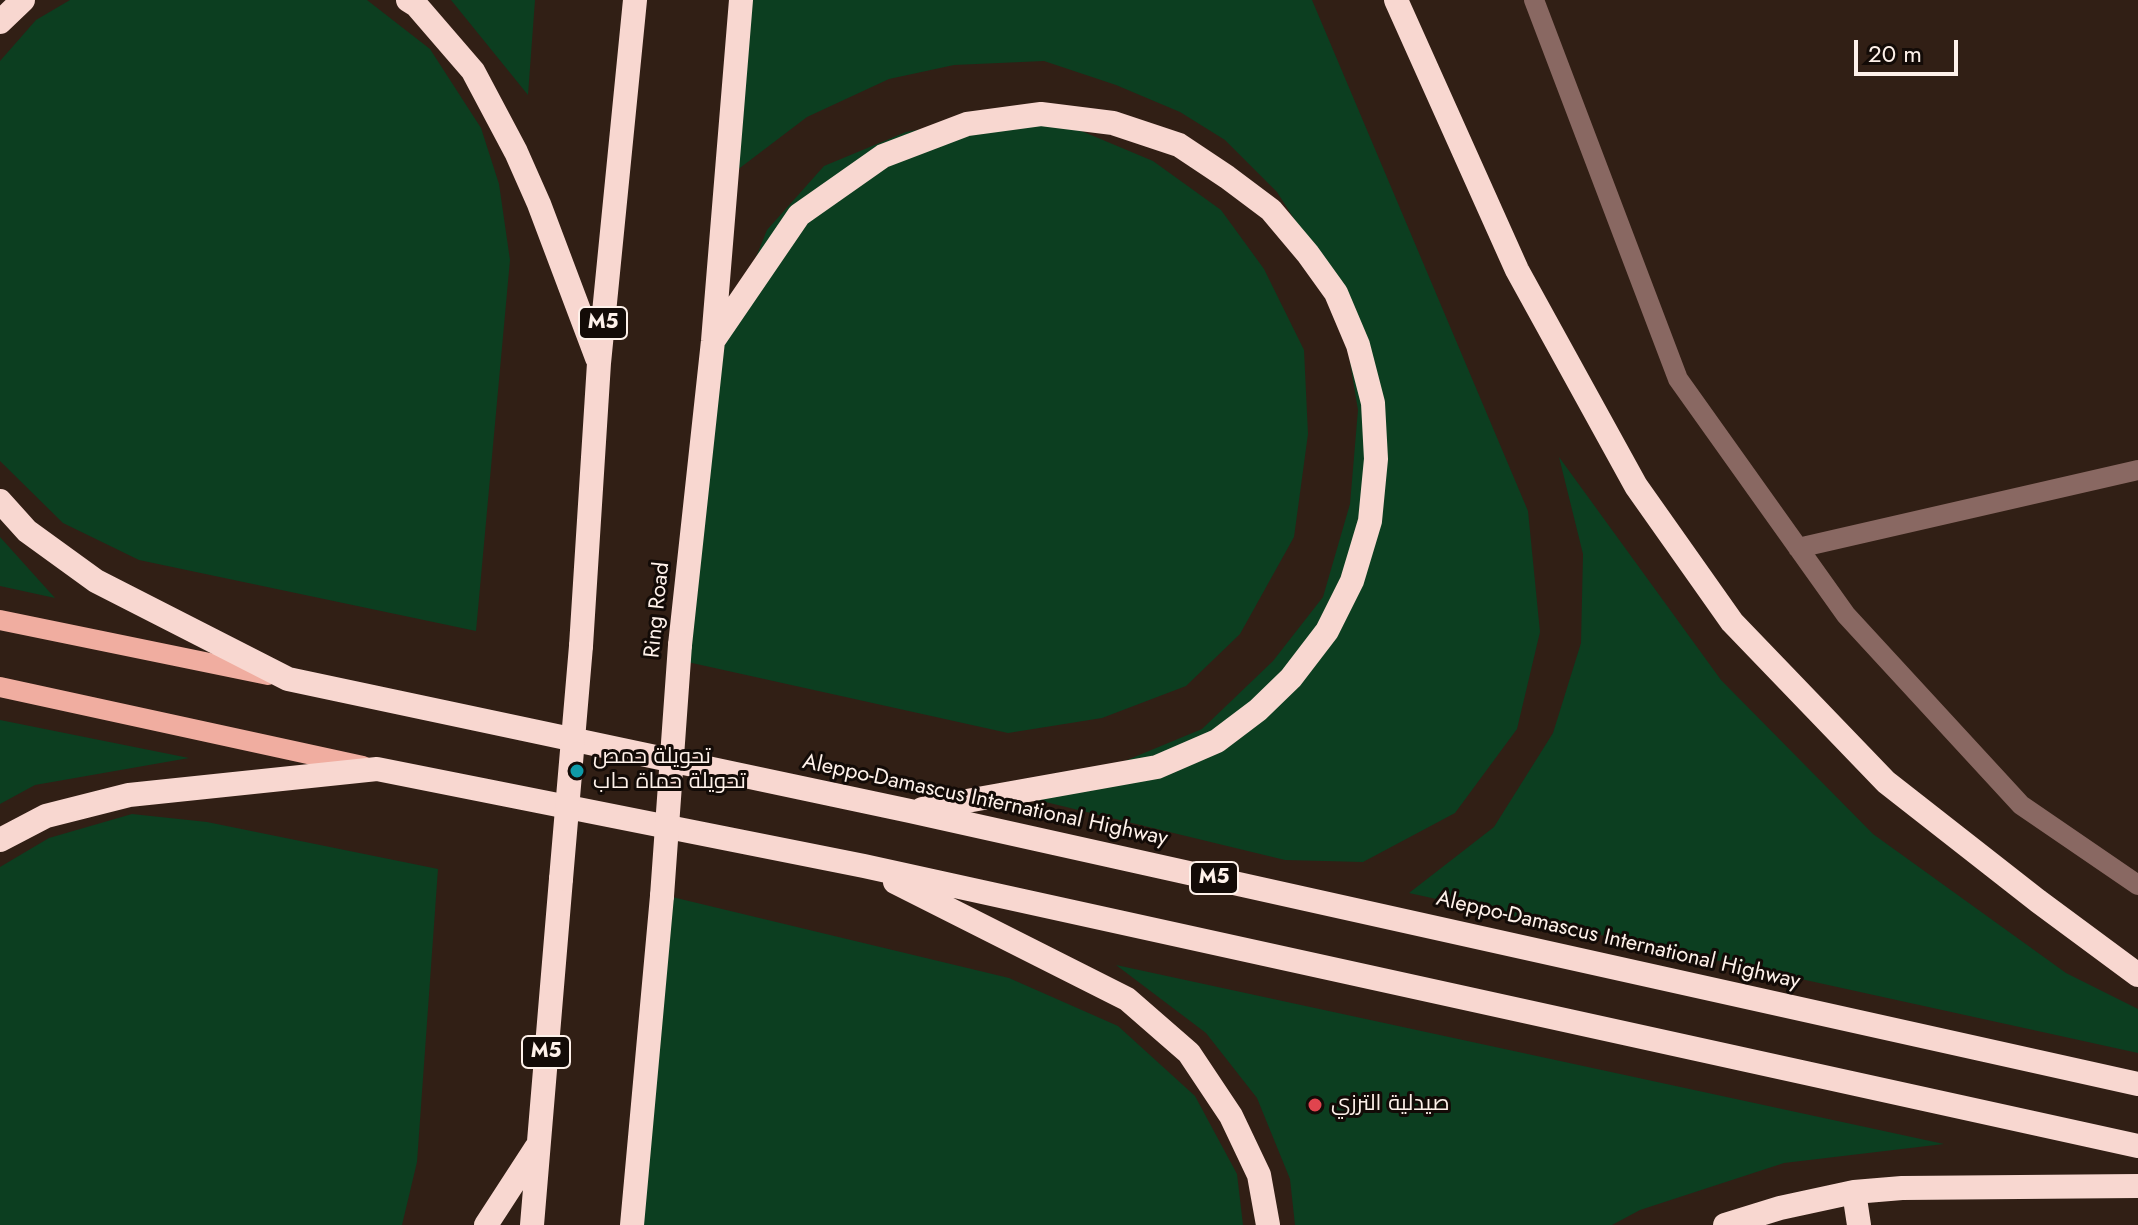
<!DOCTYPE html>
<meta charset="utf-8">
<style>
body{margin:0}
#map{position:relative;width:2138px;height:1225px;overflow:hidden;background:#311f15;font-family:Jost,sans-serif}
canvas{display:block}
.scale{position:absolute;left:1854px;top:40px;width:104px;height:36px;box-sizing:border-box;border:4px solid #fef1ea;border-top:0;padding-left:10px;font-size:24px;line-height:28px;white-space:nowrap;color:#fef1ea;-webkit-text-stroke:6px #130b07;paint-order:stroke}
</style>
<div id="map">
<canvas width="2138" height="1225"></canvas>
<div class="scale">20 m</div>
</div>
<script>
const g = document.querySelector('canvas').getContext('2d');
g.lineJoin = 'round';
function fill(path, color) { g.fillStyle = color; g.fill(path, 'evenodd'); }
function trace(path, color, width, dash) { g.strokeStyle = color; g.lineWidth = width; g.lineCap = dash ? 'butt' : 'round'; g.setLineDash(dash || []); g.stroke(path); }
function label(font, color, halo, rows, align = 'center') {
  g.font = font + ' Jost,Cairo,sans-serif'; g.lineWidth = 6; g.setLineDash([]); g.textBaseline = 'middle'; g.strokeStyle = halo; g.fillStyle = color; for (const [text, x, y, turn = 0] of rows) {
    g.save(); g.translate(x, y); g.rotate((+turn || 0) * Math.PI / 180); g.textAlign = isNaN(turn) ? turn : align; if (halo) g.strokeText(text, 0, 0); g.fillText(text, 0, 0); g.restore();
  }
}
fill(new Path2D(`
 M70,0h297l63,49 51,79 18,56 11,76 -34,371 -337,-71 -76,-37 -63,-62v-400l36,-41z
 M451,0h84l-7,95z
 M738,0h574l216,511 12,121 -23,97 -62,84 -92,49 -78,-2 -252,-61 169,-70 71,-68 50,-64 27,-93 8,-94 -14,-83 -27,-72 -40,-63 -52,-52 -45,-28 -64,-27 -72,-24 -90,4 -65,14 -82,38 -83,63z
 M991,116l88,14 74,31 68,49 43,59 40,81 4,84 -14,103 -54,97 -54,52 -84,32 -94,15 -325,-72 24,-259 25,-86 35,-86 57,-64 82,-34z
 M1559,457l162,223 152,154 193,139 72,36v44l-729,-160 85,-66 59,-94 28,-90 2,-89z
 M0,537l55,61 -55,-12z
 M0,720l189,38 -154,27 -35,19z
 M132,814l75,8 231,47 -21,293 -15,63h-402v-358l49,-29z
 M668,896l341,82 109,48 77,70 42,78 6,51h-601z
 M1116,965l828,179 -160,19 -144,47 -28,15h-317l-5,-46 -33,-81 -51,-65z`), '#0c3e20');
trace(new Path2D(`
 M1534,0l144,379 168,236 175,190 117,80
 M1798,548l340,-78`), '#896862', 20);
trace(new Path2D(`
 M0,620l268,55
 M0,687l363,79`), '#f0ada0', 20);
trace(new Path2D(`
 M408,0l8,5 57,66 43,81 23,52 58,154
 M1396,0l121,270 119,216 96,136 154,160 152,119 100,74
 M0,22l23,-22
 M713,341l86,-126 84,-59 84,-32 74,-10 72,9 66,22 48,32 44,33 37,44 28,39 22,52 15,58 3,56 -6,62 -18,60 -25,50 -36,47 -33,32 -41,31 -60,26 -235,42
 M0,501l27,30 69,50 192,98 622,132 1228,273
 M680,645l33,-304 28,-341
 M581,646l18,-283 36,-363
 M0,840l46,-24 83,-21 248,-26 487,97 1274,280
 M895,882l232,117 62,54 42,63 28,59 9,50
 M1854,1192l5,33
 M486,1225l50,-77
 M532,1225l29,-346
 M632,1225l30,-329
 M1725,1225l55,-17 74,-16 48,-4 236,-2`), '#f8d7d0', 24);
trace(new Path2D(`
 M561,879l20,-233
 M662,896l18,-251`), '#f8d7d0', 24);
for (const [x, y, r, color] of [
 [577,771,8,"#0f9aa8"],
 [1315,1105,8,"#e0444e"]
]) { const dot = new Path2D(); dot.arc(x, y, r, 0, 2 * Math.PI); g.fillStyle = color; g.fill(dot); trace(dot, '#130b07', 3); }
for (const [x, y, w] of [
 [603,323,48],
 [1214,878,48],
 [546,1052,48]
]) { const box = new Path2D(); box.roundRect(x - w / 2, y - 16, w, 32, 6); g.fillStyle = '#130b07'; g.fill(box); trace(box, '#fef1ea', 2); }
label('bold 20px', '#fef1ea', null, [
 ["M5",603,323],
 ["M5",1214,878],
 ["M5",546,1052]
]);
label('22px', '#fef1ea', '#130b07', [
 ["Ring Road",658,610,-84],
 ["Aleppo-Damascus International Highway",985,801,12],
 ["Aleppo-Damascus International Highway",1618,941,13]
]);
label('22px', '#fef1ea', '#130b07', [
 ["تحويلة حمص",593,758],
 ["تحويلة حماة حاب",593,783],
 ["صيدلية الترزي",1331,1105]
], 'left');
</script>
